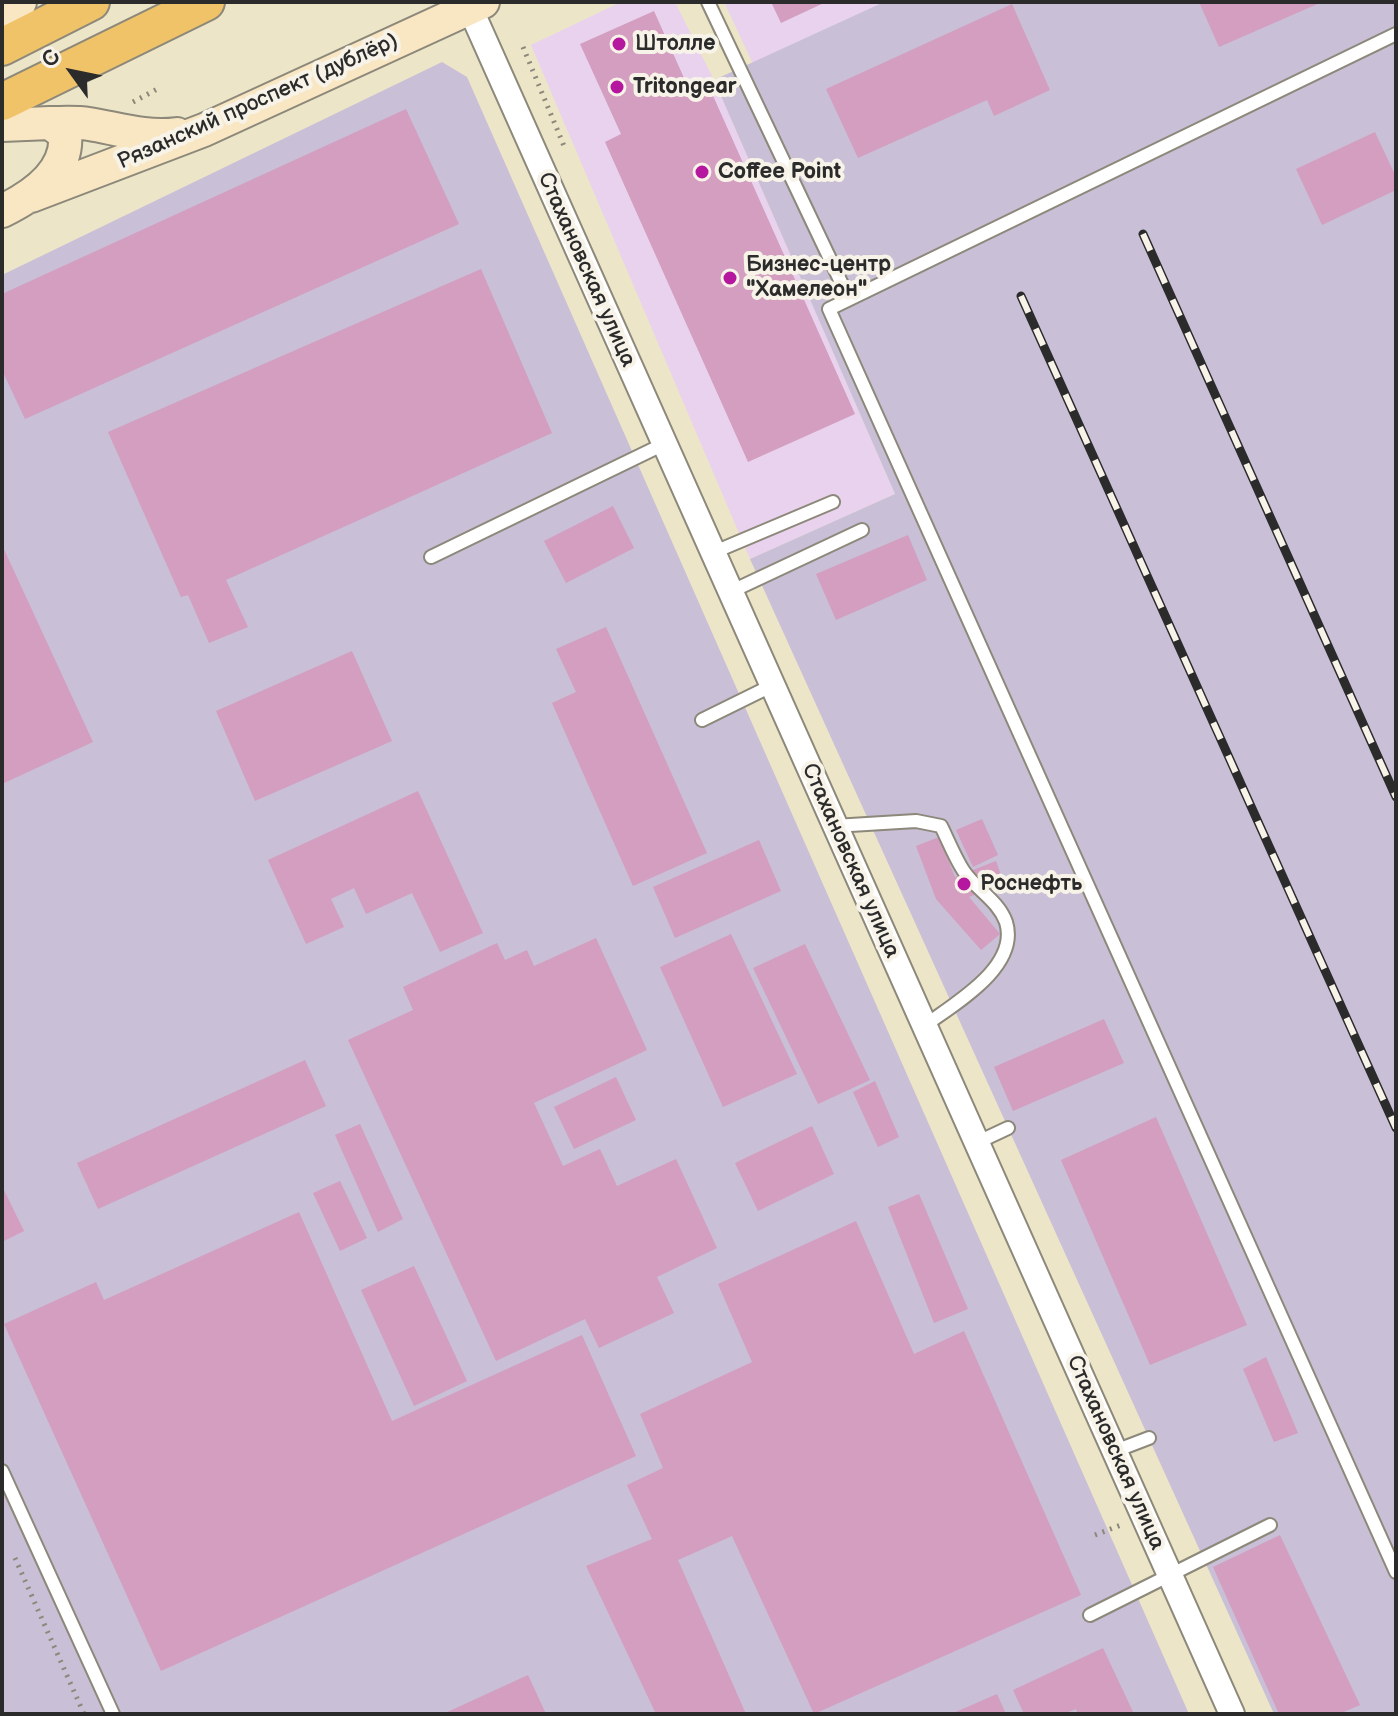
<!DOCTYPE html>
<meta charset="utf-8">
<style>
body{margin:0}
#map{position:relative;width:1398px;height:1716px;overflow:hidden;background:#ede5c8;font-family:"Balsamiq Sans",sans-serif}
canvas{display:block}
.frame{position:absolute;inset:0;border:4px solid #2b2b2b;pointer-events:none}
.north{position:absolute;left:32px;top:32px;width:80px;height:80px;-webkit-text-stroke:6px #f7f3e8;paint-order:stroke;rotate:303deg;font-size:22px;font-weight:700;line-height:32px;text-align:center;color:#2b2b2b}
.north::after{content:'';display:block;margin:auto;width:28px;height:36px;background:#2b2b2b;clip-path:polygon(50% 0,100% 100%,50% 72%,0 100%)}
</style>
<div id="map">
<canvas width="1398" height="1716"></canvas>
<div class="frame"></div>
<div class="north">С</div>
</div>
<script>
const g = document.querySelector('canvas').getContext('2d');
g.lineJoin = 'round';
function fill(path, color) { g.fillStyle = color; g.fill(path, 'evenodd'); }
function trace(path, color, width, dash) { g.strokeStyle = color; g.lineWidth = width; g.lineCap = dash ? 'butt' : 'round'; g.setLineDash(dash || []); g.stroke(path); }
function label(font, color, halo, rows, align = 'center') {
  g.font = font + ' "Balsamiq Sans",sans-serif'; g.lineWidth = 8; g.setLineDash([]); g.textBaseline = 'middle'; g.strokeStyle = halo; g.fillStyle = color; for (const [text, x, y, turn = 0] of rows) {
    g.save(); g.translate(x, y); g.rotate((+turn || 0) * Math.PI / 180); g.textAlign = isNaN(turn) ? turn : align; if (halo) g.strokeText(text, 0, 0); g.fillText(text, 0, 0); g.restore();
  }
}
fill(new Path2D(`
 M621,2h54l39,78 181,414 -145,65 -219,-514z
 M724,2h160l-131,62z`), '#e9d2ed');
fill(new Path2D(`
 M884,2h512v1712h-122l-524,-1155 145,-65 -181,-414z
 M442,62l25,15 722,1637h-1187v-1439z`), '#c9bfd7');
fill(new Path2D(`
 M771,2h55l-45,21z
 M1199,2h123l-103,45z
 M1012,4l38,86 -56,26 -7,-16 -129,58 -32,-69z
 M654,11l39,87 17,-9 145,325 -107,48 -143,-320 16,-8 -41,-90z
 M406,109l53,115 -434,195 -23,-49v-76z
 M1375,132l21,45v13l-74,35 -26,-56z
 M481,269l71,164 -326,147 22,47 -39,16 -21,-48 -7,2 -73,-165z
 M613,506l21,42 -68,35 -22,-42z
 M908,535l19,45 -91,40 -20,-46z
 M2,545l91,197 -91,42z
 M606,627l101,226 -74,33 -81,-183 24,-11 -20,-43z
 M352,651l40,90 -137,60 -39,-90z
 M418,791l65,142 -43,19 -28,-59 -46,21 -12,-26 -23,11 13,28 -38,17 -38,-84z
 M982,819l16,36 -25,12 -17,-37z
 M939,837l16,40 41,-16 8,22 -35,14 31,37 -19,16 -45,-51 -20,-53z
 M759,840l22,51 -106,47 -22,-51z
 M731,934l66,140 -74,33 -63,-140z
 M596,938l51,112 -113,53 29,63 37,-17 17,37 59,-27 41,89 -60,29 17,36 -75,35 -14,-29 -89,42 -148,-321 65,-30 -10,-23 94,-44 8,17 22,-10 7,16z
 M805,944l65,136 -52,24 -65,-136z
 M1104,1019l20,44 -111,48 -19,-44z
 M305,1060l21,46 -228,103 -21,-46z
 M616,1077l20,43 -62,29 -20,-42z
 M875,1081l24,56 -21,10 -25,-55z
 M1156,1117l91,208 -97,40 -89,-205z
 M360,1124l43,95 -25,13 -43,-97z
 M812,1126l22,48 -76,37 -23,-48z
 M340,1181l27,57 -27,13 -27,-58z
 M2,1186l22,45 -22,11z
 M919,1194l49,115 -34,14 -46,-116z
 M299,1212l93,209 190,-86 54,121 -475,215 -157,-347 92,-42 8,18z
 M856,1221l58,133 50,-23 117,264 -267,119 -82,-178 -54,24 68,154h-90l-70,-148 66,-27 -25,-54 36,-17 -23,-54 112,-52 -34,-78z
 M414,1266l53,115 -53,25 -53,-116z
 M1266,1357l32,76 -24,9 -31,-73z
 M1280,1535l80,170 -21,9h-60l-66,-147z
 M1103,1648l31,66h-56l-2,-5 -12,5h-40l-11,-24z
 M528,1675l18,39h-103z
 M997,1694l9,20h-55z`), '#d39ebf');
const lane = new Path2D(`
 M708,2l141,297
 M1396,34l-567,275 567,1263
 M712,553l121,-51
 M431,557l233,-113
 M730,592l132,-62
 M702,720l69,-34
 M834,826l82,-5 25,5c7,14 13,30 22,44 12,19 35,30 43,52 14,45 -52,82 -82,104
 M976,1143l32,-15
 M1115,1451l34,-13
 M2,1471l111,243
 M1090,1615l180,-90`);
const street = new Path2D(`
 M470,8l762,1706`);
const secondary = new Path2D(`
 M2,27l13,-15 5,-10
 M50,123c13,0 26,-1 39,1 30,5 57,14 88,10
 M2,125l48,-2 15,11c4,38 -32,62 -63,77
 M31,196l173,-66 279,-128`);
const primary = new Path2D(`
 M2,47l89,-45
 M2,102l204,-100`);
trace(lane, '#8c887a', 16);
trace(street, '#8c887a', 28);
trace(secondary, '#8c887a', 36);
trace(primary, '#8c887a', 40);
trace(new Path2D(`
 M523,47l41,99
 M133,102l28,-15
 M1095,1535l26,-10
 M15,1558l69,156`), '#8c887a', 5, [2, 6]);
trace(lane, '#fff', 12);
trace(street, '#fff', 24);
trace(secondary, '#f9e7c3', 32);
trace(primary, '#f1c369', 36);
const rail = new Path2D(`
 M1143,234l253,563
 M1021,296l375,832`);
trace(rail, '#2b2b2b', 9);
trace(rail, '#f7f3e8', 6, [18]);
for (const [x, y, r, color] of [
 [619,44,8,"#b5179e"],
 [617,87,8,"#b5179e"],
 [702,172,8,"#b5179e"],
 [730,278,8,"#b5179e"],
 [964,884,8,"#b5179e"]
]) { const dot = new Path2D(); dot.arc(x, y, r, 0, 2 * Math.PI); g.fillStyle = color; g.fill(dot); trace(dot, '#f7f3e8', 3); }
label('bold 22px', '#2b2b2b', '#f7f3e8', [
 ["Штолле",635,44],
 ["Tritongear",633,87],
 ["Coffee Point",718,172],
 ["Бизнес-центр",746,265],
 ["\"Хамелеон\"",746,290],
 ["Роснефть",980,884]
], 'left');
label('22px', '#2b2b2b', '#f7f3e8', [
 ["Рязанский проспект (дублёр)",258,102,-24],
 ["Стахановская улица",586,270,66],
 ["Стахановская улица",850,861,66],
 ["Стахановская улица",1115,1453,66]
]);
</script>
